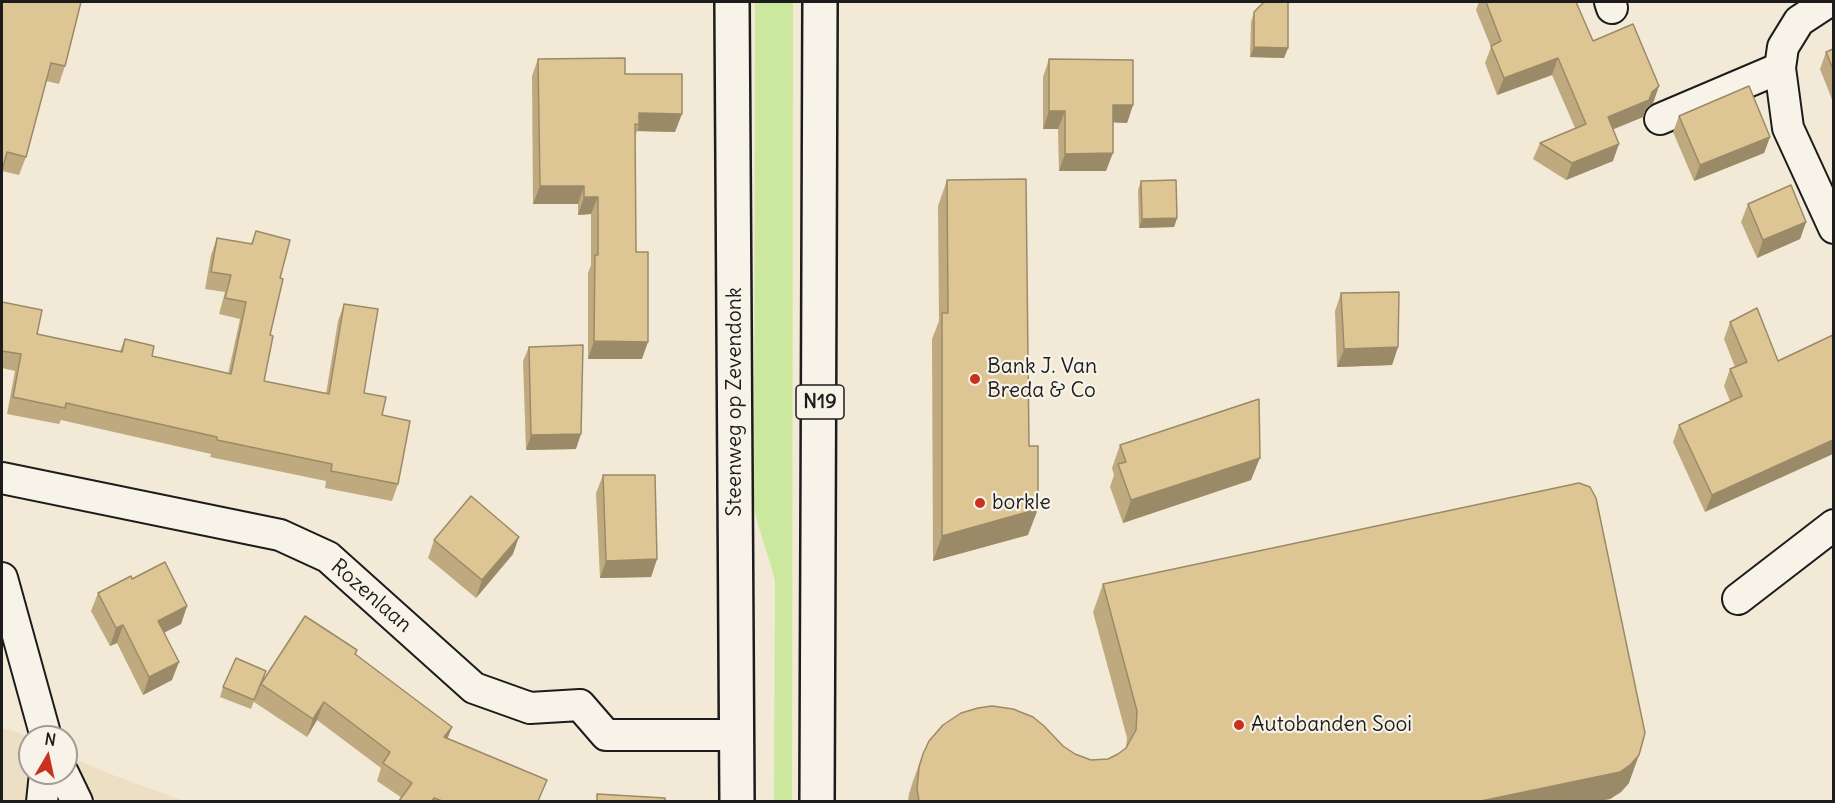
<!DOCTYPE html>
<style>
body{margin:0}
#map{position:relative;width:1835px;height:803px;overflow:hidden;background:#f2ead7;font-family:Delius,sans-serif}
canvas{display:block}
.frame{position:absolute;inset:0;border:3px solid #1c1c1c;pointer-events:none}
.north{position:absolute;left:18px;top:725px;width:60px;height:60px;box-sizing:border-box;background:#f7f3e8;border:2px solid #9f9d96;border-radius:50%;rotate:9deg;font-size:16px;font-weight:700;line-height:24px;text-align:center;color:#1c1c1c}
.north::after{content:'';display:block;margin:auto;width:21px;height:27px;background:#c8321e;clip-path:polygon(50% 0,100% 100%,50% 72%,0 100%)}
</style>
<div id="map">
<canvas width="1835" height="803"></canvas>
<div class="frame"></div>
<div class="north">N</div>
</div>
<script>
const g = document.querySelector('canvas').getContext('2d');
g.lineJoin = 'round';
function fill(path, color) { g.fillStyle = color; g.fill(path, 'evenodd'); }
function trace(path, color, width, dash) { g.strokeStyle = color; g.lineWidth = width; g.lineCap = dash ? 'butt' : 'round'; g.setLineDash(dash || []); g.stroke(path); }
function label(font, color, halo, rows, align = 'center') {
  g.font = font + ' Delius,sans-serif'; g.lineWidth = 4.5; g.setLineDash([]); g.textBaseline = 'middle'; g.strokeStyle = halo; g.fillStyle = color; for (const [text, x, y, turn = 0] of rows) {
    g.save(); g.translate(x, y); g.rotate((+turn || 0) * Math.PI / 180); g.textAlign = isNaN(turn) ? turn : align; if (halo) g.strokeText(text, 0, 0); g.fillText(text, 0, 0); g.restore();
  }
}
fill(new Path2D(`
 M2,729l10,1 18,8v35h36v-18l39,17 79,29h-182z`), '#ecdfc3');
fill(new Path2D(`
 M755,2h38l-1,800 -18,-1 1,-220c-6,-26 -17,-50 -21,-76z`), '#cce89f');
const street = new Path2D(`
 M1610,2l2,6
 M1828,2l-29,19 -16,26 -3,21 8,60 46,100
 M1660,119l120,-51
 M2,478l278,57 48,22 146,131 56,20 50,-3 26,30h132
 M2,578l44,159
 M1738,599l96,-74
 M63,773l14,29
 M42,802l3,-29`);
const primary = new Path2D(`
 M732,2l5,800
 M817,802l3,-800`);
trace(street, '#1c1c1c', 34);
trace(primary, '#1c1c1c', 38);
trace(street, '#f7f3e8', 30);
trace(primary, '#f7f3e8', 33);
fill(new Path2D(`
 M2,2l63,64 -6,18 -13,-3 -20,76 -7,18 -17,-4z
 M1479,2h97l17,39 66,45 -6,17 -7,6 -3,8 -30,12v32l-47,19 -33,-21 7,-16 35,-15 -23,-53 -55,20 -12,-32 6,-16 -15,-37z
 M1254,12l34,36 -4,10 -34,-1 1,-35z
 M1833,49v53l-13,-33 6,-17z
 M538,59l87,15 50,58 -38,-1 -2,6 1,115 6,107h-54v-86l3,-8v-51l-13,1v-11h-45l-1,-128z
 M1049,59l84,46 -6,18 -14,-1 -7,49h-47l-1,-42h-15v-52z
 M1679,116l91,21 -6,16 -70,28 -21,-49z
 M947,180l82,266 -1,89 -95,26 -1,-222 7,-18 -1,-115z
 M1141,181l36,37 -3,9 -35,1 -1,-38z
 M1748,204l58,18 -6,17 -43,19 -16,-36z
 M256,231l24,47 -10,57 -6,46 62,13 12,-73 6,-17 20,89 18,22 16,69 -6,17 -67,-13 1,-7 -116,-24 1,-3 -150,-34 -2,4 -52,-10 8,-43 -13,-3v-66l35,32 83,17 5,-12 27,17 76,18 12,-55 -21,-5 6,-22 -20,-3 6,-34 6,-17 34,6z
 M1341,293l57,54 -6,18 -55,2 -2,-56z
 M1730,322l48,39 -73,151 -32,-70 6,-17 51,-24 -6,-15 6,-17 5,-2 -11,-28z
 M529,347l47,102 -50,1 -3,-89z
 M1120,445l131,35 -128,43 -13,-36 4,-12 -2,-7z
 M603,475l54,84 -6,18 -51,1 -4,-85z
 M434,540l79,14 -37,44 -48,-40z
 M1103,584l526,199 -8,9 -11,7 -12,2h-690l1,-7 4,-13 10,-27 140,-8 12,8 16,6 17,-1 10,-5 8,-6 1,-10 -34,-126z
 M98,593l89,13 -6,18 -17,9 8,47 -29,15 -26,-52 -7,3 -19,-35z
 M357,650l-1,4 91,85 92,62h-140l3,-3 -25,-17 4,-13 -64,-48 -10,17 -53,-35 4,-11 -7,18 -31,-12 3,-10 39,-5z`), '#bfa97f');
fill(new Path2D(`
 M1254,47l34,1 -4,10 -34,-1z
 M1558,58l-6,17 -55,20 7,-17z
 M1659,86l-6,17 -7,6 6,-17z
 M1649,100l-6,17 -41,17 6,-17z
 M1113,105h20l-6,18 -21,-1z
 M1049,111h16l-7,18h-15z
 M639,113l43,1 -7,18 -38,-1 2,-6z
 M1770,137l-6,16 -70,28 6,-16z
 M1619,144l-6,17 -47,19 6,-17z
 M1113,153l-7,18h-47l6,-17z
 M540,186h44l-6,18h-45z
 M584,197h14l-7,17 -13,1z
 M1177,218l-3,9 -35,1 3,-9z
 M1806,222l-6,17 -43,19 6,-18z
 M594,341l54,1 -6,17h-54z
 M1398,347l-6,18 -55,2 7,-18z
 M581,434l-5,15 -50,1 5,-15z
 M1833,440v14l-128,58 7,-17z
 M1260,458l-9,22 -128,43 8,-23z
 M1038,509l-10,26 -95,26 9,-25z
 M519,537l-6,17 -37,44 6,-18z
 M657,559l-6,18 -51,1 6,-17z
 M187,606l-6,18 -30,15 7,-18z
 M123,625l-6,18 -7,3 6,-18z
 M179,662l-7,18 -29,15 6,-18z
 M324,702l-7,18 -10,17 6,-18z
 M452,727l-7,18 -1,-8z
 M1639,755l-10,28 -8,9 -11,7 -12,2h-117z`), '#9b8a68');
const building = new Path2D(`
 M2,2h79l-16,64 -14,-3 -25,94 -19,-5 -5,19z
 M1264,2h24v46l-34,-1v-35z
 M1486,2h90l17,39 40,-17 26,62 -7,6 -3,8 -41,17 11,27 -47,19 -32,-20 46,-19 -28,-66 -54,20 -13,-32 10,-5z
 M1833,49v20l-7,-17z
 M625,58v16h57v40l-43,-1v12l-4,-1 1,128h12v90l-54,-1 1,-86h3v-58h-14v-11h-44l-2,-127z
 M1049,59l84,1v45h-20v48l-48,1v-43h-16z
 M1749,86l21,51 -70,28 -21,-49z
 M1026,179l3,267h9v63l-96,27v-223h6l-1,-133z
 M1176,180l1,38 -35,1 -1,-38z
 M1791,185l15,37 -43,18 -15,-36z
 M256,231l34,9 -10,38 3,1 -13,56 3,1 -9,45 65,13 15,-90 34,5 -14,84 22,4 -4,18 28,6 -12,63 -67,-13 1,-7 -115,-24v-3l-151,-34 -1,5 -52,-11 8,-43 -19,-3v-49l40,8 -5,24 85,18 3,-13 29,7 -2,10 79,18 15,-72 -21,-4 6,-23 -20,-3 6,-34 35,6z
 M1399,292l-1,55 -54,2 -3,-56z
 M1757,308l21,53 55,-26v105l-121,55 -33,-70 63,-29 -12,-27 17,-7 -17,-40z
 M583,345l-2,89 -50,1 -2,-88z
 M1259,399l1,59 -129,42 -13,-36 8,-2 -6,-17z
 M603,475h52l2,84 -51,2z
 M1579,483l11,4 6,11 49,235 -6,22 -9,10 -10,7 -139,29h-562l-2,-12 2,-22 4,-13 6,-13 14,-16 18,-12 17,-5 14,-2 21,3 20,8 11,9 19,20 12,8 16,6 17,-1 10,-5 8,-6 10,-18 1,-19 -34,-127z
 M471,496l48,41 -37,43 -48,-40z
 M165,562l22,44 -29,15 21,41 -30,15 -26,-52 -7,3 -18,-35 33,-17 1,3z
 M305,616l52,34 -2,4 97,73 -8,10 103,43 -9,21h-96l-8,-3 -2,3h-33l13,-18 -29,-20 7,-11 -66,-50 -11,17 -52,-35z
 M236,658l30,13 -12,29 -31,-13z
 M597,794l68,4v3h-68z`);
fill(building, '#dec594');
trace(building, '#9b8a68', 1.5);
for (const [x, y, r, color] of [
 [975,379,6,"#c8321e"],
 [980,503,6,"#c8321e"],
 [1239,725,6,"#c8321e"]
]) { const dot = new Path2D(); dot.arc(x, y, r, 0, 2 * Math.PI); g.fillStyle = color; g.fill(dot); trace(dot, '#f7f3e8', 2); }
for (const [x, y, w] of [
 [820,402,48]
]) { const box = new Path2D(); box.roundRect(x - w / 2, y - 17, w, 34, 4.5); g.fillStyle = '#f7f3e8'; g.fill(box); trace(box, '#1c1c1c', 1.5); }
label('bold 20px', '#1c1c1c', null, [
 ["N19",820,402]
]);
label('21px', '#1c1c1c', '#f7f3e8', [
 ["Bank J. Van",987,367],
 ["Breda & Co",987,391],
 ["borkle",992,503],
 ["Autobanden Sooi",1251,725]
], 'left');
label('21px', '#1c1c1c', '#f7f3e8', [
 ["Steenweg op Zevendonk",735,402,-90],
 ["Rozenlaan",371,596,41]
]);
</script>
